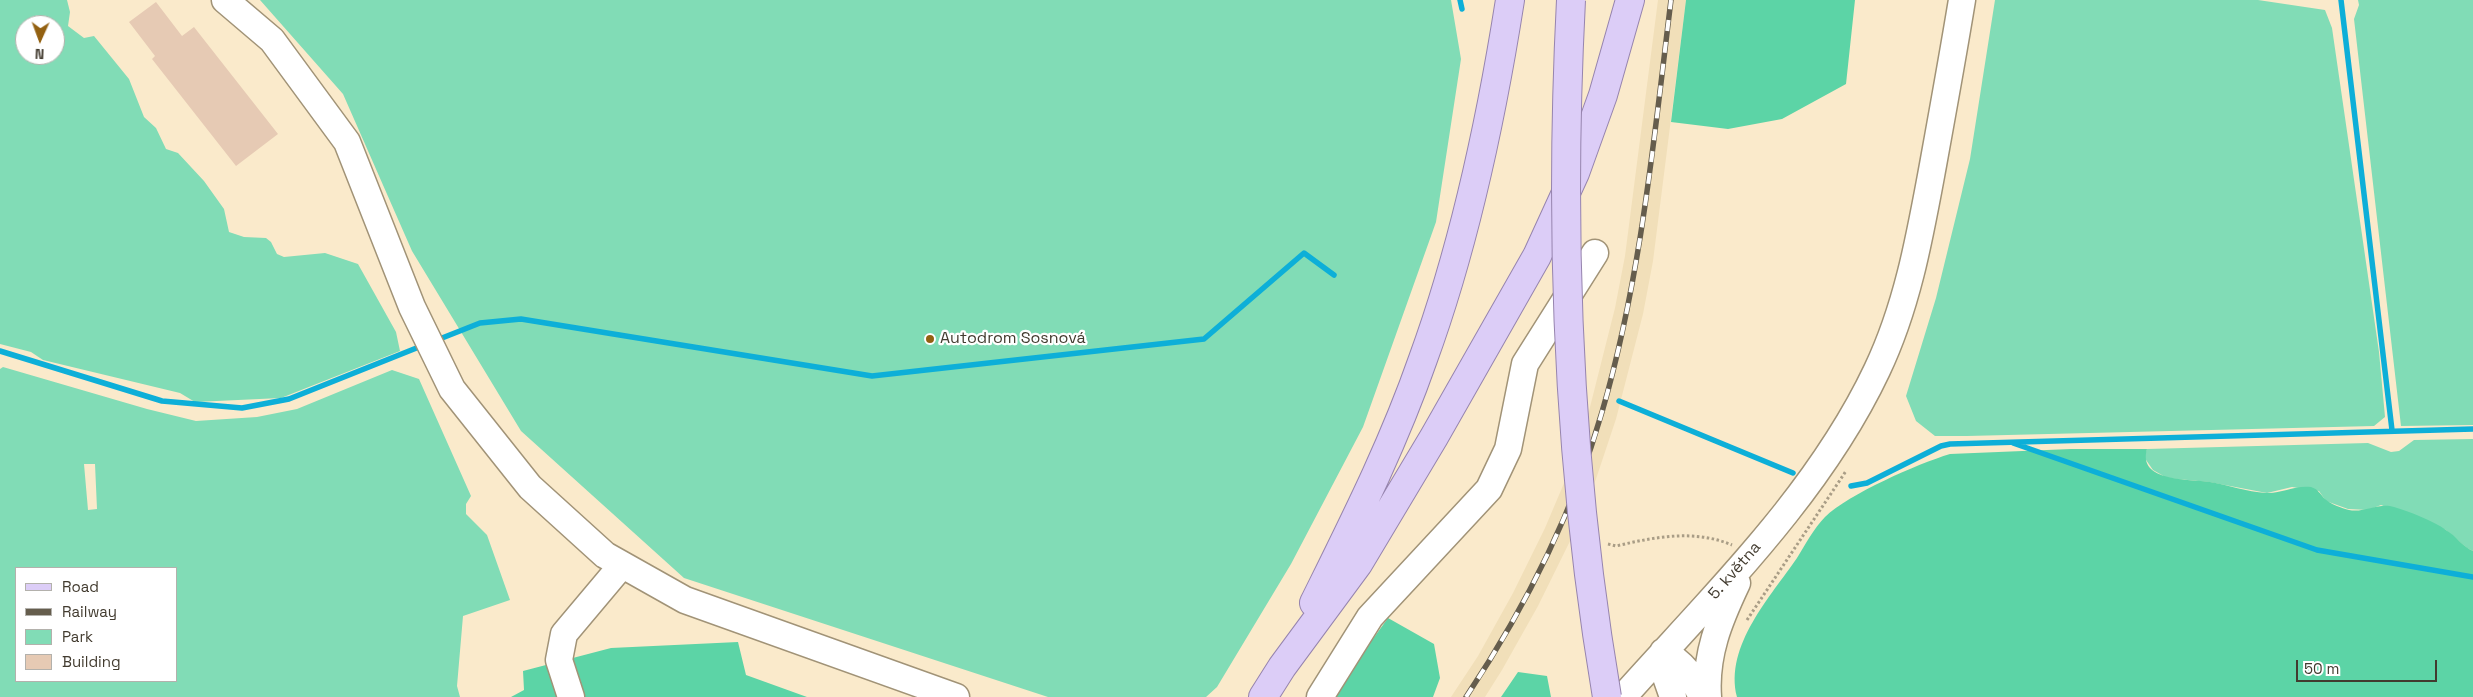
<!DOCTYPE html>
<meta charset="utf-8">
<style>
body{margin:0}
#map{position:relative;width:2473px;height:697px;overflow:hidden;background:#faeacb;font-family:"Space Grotesk",sans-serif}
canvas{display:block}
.legend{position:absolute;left:15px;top:567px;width:162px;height:115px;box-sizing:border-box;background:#fff;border:1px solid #b3b1ac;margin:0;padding:6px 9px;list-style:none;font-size:15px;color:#423b2f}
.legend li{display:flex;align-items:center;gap:10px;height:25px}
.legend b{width:25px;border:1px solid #b3b1ac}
.north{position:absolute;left:15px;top:15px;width:50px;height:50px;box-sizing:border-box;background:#fff;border:1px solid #b3b1ac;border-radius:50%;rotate:182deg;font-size:14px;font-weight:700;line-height:20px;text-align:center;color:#423b2f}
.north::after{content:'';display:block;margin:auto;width:18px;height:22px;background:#936111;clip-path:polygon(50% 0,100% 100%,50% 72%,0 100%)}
.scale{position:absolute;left:2296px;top:660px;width:141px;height:22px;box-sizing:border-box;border:2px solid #423b2f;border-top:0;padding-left:6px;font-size:15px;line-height:18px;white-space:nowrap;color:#423b2f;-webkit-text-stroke:4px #fff;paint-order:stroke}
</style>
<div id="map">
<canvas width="2473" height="697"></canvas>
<ul class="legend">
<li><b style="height:6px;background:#dccdf7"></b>Road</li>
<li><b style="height:6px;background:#655d4d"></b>Railway</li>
<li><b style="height:14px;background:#81dcb6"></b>Park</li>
<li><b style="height:14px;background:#e6cab4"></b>Building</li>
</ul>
<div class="north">N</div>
<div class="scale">50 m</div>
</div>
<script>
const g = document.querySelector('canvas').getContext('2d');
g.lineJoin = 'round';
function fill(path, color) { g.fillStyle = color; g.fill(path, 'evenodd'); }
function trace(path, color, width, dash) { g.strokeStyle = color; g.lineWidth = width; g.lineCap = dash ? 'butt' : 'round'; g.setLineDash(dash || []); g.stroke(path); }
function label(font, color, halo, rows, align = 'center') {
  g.font = font + ' "Space Grotesk",sans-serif'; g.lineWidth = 4.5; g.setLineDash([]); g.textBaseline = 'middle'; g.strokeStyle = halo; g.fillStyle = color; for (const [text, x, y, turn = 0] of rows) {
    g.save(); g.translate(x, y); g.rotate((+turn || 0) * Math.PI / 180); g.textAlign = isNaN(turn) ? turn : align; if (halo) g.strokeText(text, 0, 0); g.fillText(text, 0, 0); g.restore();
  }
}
fill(new Path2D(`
 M1658,0h28l-33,261 -10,53 -27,105 -20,60 -25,60 -33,67 -36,64 -17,27h-34l27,-41 35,-63 32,-65 25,-59 19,-58 26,-103 10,-52z`), '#f1dfb9');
fill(new Path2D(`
 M0,0h67l3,12 -2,14 16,12 10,-2 35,43 15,38 12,11 10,21 12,4 26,28 20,28 5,23 15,5 22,1 5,4 6,12 7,3 41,-4 33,11 38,68 4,19 -119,47 -86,4 -15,-9 -137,-33 -12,-8 -31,-8zM25,25h30v30h-30z
 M260,0h1191l10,59 -25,163 -73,205 -72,137 -74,123 -11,10h-158l-364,-119 -163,-147 -109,-180 -69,-157z
 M1995,0h263l67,10 7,18 47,324 6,65 -11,9 -407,10h-32l-19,-15 -10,-25 30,-98 34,-139z
 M2358,0h115v425l-72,1 -47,-407 5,-14z
 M3,367l144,42 49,12 61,-4 40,-8 95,-39 27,9 52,117 -5,8v10l21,21 23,65 -47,16 -6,70 3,11h-460v-328zM84,464h11l2,45 -9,1zM16,568h160v113h-160z
 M2473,439v112l-6,-3 -21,-18 -65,-25 -13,5 -20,-1 -22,-8 -7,-10 -27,-4 -25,6 -58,-11 -42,-4 -14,-8 -9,-13 3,-8 221,-6 23,9 8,-1 15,-11z`), '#81dcb6');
fill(new Path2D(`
 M1686,0h169l-9,84 -64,35 -54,10 -57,-7z
 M2071,449h76c-10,33 43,30 63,33 18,3 37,10 56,11 15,1 28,-8 45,-6 7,2 9,7 14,12 5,5 17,9 24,11 16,3 30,-8 45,-3 16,5 38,13 52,23 10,6 16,16 27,21v146h-736c-13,-51 34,-101 60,-139 8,-13 17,-30 28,-41 24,-23 92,-53 125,-63z
 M1388,618l46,26 6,34 -7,19h-102z
 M738,642l8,33 61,22h-296l13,-7 -1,-19 88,-23z
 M1518,672l29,4 4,21h-50z`), '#5cd4a6');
trace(new Path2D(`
 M1460,0l2,9
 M2341,0l51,430
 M437,340l43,-17 41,-4 351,57 332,-37 100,-86 30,22
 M0,351l162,50 80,7 47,-9 135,-54
 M1619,401l174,72
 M2013,443l304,107 156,27
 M1851,486l16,-3 74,-37 9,-2 523,-15`), '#0dafd8', 5.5);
fill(new Path2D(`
 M156,2l26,34 12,-9 84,107 -42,32 -84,-107 3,-3 -26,-34z`), '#e6cab4');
const minor = new Path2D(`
 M225,0l47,40 75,102 65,165 40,82 78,98 75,68 80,45 271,97
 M1663,652c21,11 29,24 39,45
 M1663,652l3,25 7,20
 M571,697l-12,-37 5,-26 58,-69
 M1320,697l50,-80 119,-128 19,-40 17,-85 70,-111
 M1623,697c91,-102 195,-202 254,-327 31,-65 43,-135 56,-205 10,-55 20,-110 29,-165
 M1708,697c-3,-42 11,-76 29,-114`);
const major = new Path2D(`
 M1314,603c40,-81 79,-158 109,-244 42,-115 68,-238 87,-359
 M1263,697l19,-30 76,-103 76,-127 103,-181 38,-83 28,-78 27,-95`);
trace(minor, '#a19377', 29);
trace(major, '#9684ae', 30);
trace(new Path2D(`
 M1608,544l8,2c39,-9 78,-17 116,-1
 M1747,620l99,-149`), '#a99d86', 3, [2.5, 2.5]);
trace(minor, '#fff', 26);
trace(major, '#dccdf7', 28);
const rail = new Path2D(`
 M1466,697c58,-87 107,-184 136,-285 39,-134 52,-274 69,-412`);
trace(rail, '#655d4d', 5.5);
trace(rail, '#fff', 4, [11]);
const majorBridge = new Path2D(`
 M1571,0c-12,232 -3,468 36,697`);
trace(majorBridge, '#9684ae', 30, []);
trace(majorBridge, '#dccdf7', 28);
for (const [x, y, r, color] of [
 [930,339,5,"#936111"]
]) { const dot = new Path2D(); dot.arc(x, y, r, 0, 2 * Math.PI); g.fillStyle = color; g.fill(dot); trace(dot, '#fff', 2); }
label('16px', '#423b2f', '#fff', [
 ["Autodrom Sosnová",940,339]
], 'left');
label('16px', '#423b2f', '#fff', [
 ["5. května",1735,571,-49]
]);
</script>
